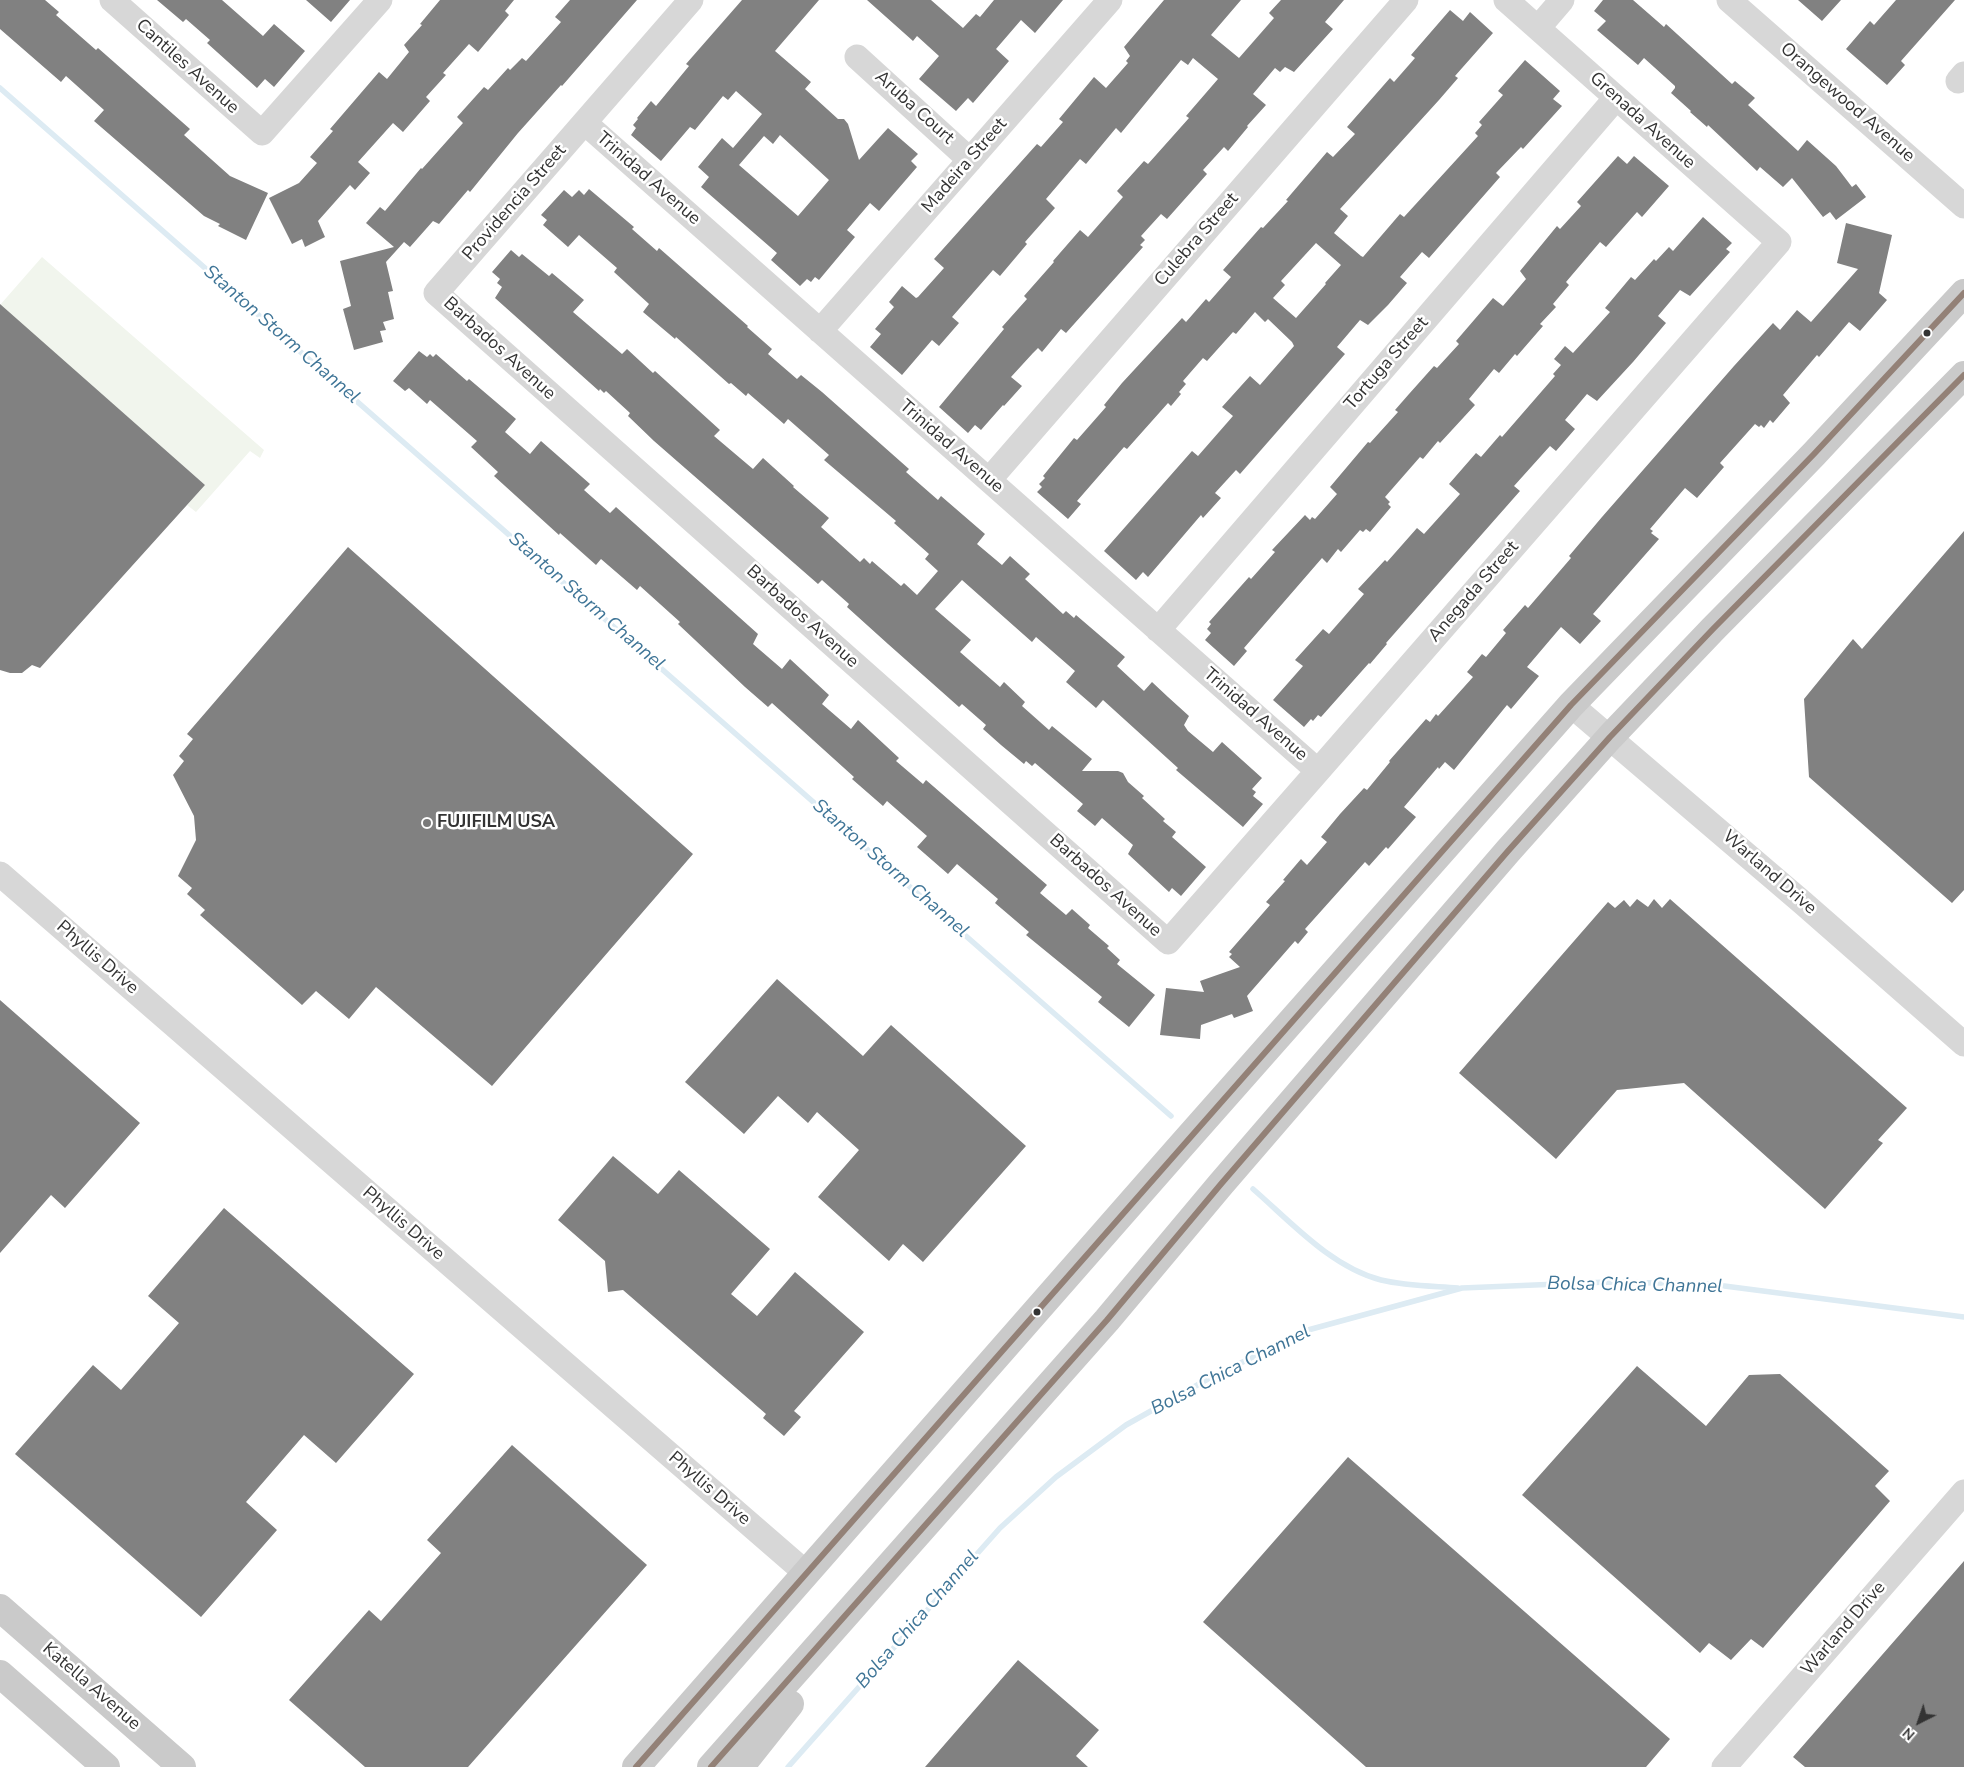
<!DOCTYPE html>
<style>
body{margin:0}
#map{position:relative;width:1964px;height:1767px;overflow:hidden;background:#fff;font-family:"Nunito Sans",sans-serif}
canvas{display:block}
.north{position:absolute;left:1894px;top:1697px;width:50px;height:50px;-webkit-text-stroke:4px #fff;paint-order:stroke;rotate:221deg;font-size:14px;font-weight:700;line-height:20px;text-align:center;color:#333}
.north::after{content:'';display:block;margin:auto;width:18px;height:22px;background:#333;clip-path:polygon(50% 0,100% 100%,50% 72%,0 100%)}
</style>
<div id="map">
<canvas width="1964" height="1767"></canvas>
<div class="north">N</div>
</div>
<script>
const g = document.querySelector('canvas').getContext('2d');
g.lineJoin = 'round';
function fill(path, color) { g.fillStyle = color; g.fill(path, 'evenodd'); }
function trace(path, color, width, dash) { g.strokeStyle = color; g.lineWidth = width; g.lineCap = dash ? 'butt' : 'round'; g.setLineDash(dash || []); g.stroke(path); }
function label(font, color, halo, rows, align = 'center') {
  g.font = font + ' "Nunito Sans",sans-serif'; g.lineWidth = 5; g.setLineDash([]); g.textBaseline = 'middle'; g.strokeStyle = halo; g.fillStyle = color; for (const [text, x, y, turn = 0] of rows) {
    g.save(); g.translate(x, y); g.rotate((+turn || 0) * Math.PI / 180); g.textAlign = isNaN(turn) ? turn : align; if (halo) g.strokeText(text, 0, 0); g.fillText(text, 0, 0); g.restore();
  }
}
fill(new Path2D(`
 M42,257l222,193 -4,8 -10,-7 -54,61 -9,-7 18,-20 -205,-180z`), '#f1f5ed');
trace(new Path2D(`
 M0,88l1171,1028
 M1253,1189c38,33 78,78 128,91 25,6 51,6 77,8
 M788,1767l212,-239 56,-51 70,-52 82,-46 100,-49 154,-42 145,-6 102,2 255,33`), '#ddebf3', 5.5);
fill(new Path2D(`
 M0,0h45l14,12 -3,3 40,35 2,-2 92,81 -6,6 46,41 38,17 -22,47 -28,-14 2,-2 -16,-8 -110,-95 10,-11 -38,-34 -5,6 -61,-53z
 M157,0h65l41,36 11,-12 31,27 -31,36 -9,-8 -8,9 -50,-45 3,-3 -24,-21 -3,3z
 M306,0h44l-19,22z
 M440,0h74l-9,11 4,4 -31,37 -9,-8 -26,29 3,2 -20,22 4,4 -27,31 -10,-9 -35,39 12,11 -15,17 -5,-5 -32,36 7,16 -20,10 -3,-8 -10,5 -23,-46 30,-15 18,-20 -7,-6 23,-26 -3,-2 49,-57 8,7 22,-27 -5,-7 18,-20 -2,-1z
 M570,0h67l-75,86 -1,-1 -43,48 -48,59 -2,-2 -29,34 -6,-3 -23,26 -6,-5 -18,20 7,29 -5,1 6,27 -11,3 3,8 -6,1 3,11 -29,8 -11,-41 8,-3 -11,-45 54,-14 -28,-24 14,-16 5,4 36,-43 1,1 41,-46 -6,-6 27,-30 4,3 20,-22 2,2 12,-12 4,3 35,-39 -6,-5z
 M742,0h77l-44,51 36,31 -6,7 33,30h6l4,5 11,36 29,-32 30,26 -7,7 6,6 -38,44 -9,-8 -23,27 8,7 -36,43 -4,-3 -4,5 -4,-3 -7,7 -29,-26 6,-7 -76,-66 8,-10 -11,-10 24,-29 11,10 29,-34 -26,-23 -8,9 -5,-4 -28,34 -5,-3 -29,34 -30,-26 5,-7 -3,-3 5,-6 -1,-1 14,-17 5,5 33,-40 -3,-2zM780,135l49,45 -31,36 -59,-51 25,-29 9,8z
 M867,0h64l32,28 13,-14 4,3 14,-17h69l-28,33 -14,-13 -25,29 13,12 -36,42 -5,-5 -12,13 -37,-32 20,-23 -22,-20 -4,5z
 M1164,0h77l-30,35 28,23 35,-40 -5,-5 12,-13h63l-19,22 8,7 -39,43 -9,-5 -5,5 -5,-4 -22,26 13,11 -19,21 1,1 -20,24 -4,-4 -21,23 4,4 -40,45 -6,-5 -20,22 4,4 -5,5 3,2 -77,86 -5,-4 -19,23 -4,-4 -5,5 -22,24 11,9 -18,20 -1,-1 -22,25 -6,-5 -7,8 -29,-26 65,-78 -2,-2 25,-28 -3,-3 30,-34 -1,-1 27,-31 8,7 35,-40 -6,-6 27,-30 4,3 41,-46 -3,-2 32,-37 -25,-21 -5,7 -7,-5 -60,73 -5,-5 -30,36 -6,-5 -34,40 9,9 -30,34 2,2 -27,32 -7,-6 -41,47 7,6 -20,23 -7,-6 -30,35 -32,-28 11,-13 -6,-5 19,-22 -5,-5 13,-16 14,12 2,-1 26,-29 -10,-9 103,-115 4,3 22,-25 -4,-3 35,-42 12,11 22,-25 -2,-2 4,-5 -6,-9z
 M1603,0h30l31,27 2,-3 66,60 3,-3 20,17 -7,7 50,46 9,-11 29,26 16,21 4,-3 10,13 -30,23 -6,-8 -7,5 -31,-39 -9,9 -23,-20 -3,4 -49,-46 -1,2 -17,-15 1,-1 -20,-18 4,-5v-2l-31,-28 -6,7 -41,-35 9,-9 -12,-10z
 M1798,0h43l-19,21z
 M1896,0h59l-54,61 4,4 -18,20 -41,-36 24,-28 4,4z
 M1450,10l13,11 7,-9 23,21 -38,43 3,2 -19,22 -99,109 8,7 -14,17 27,23 2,1 37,-43 4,3 74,-81 -3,-3 7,-8 -3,-3 24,-27 -5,-4 27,-31 35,31 -7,8 9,7 -39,43 -2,-2 -25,26 4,4 -71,81 -7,-6 -22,25 7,6 -19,22 -20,20 -8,-5 -23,27 8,7 -105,120 -4,-4 -21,23 6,5 -18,20 -2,-3 -53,62 -5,-5 -7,8 -32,-29 88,-100 6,5 35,-40 -11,-9 28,-31 10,9 34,-39 -2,-4 -24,-23 -3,3 -10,-10 -19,22 -3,-2 -26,29 -4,-3 -20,23 3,3 -7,8 2,2 -10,12 -3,-3 -41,46 -3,-2 -47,54 4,3 -13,15 -31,-27 5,-5 -3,-3 6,-6 -2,-2 31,-38 3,2 29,-33 -2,-2 18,-22 60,-65 4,4 20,-23 3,3 22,-25 -8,-7 38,-43 2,1 25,-27 -2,-1 41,-48 6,5 22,-23 -8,-7 43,-49 4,4 21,-24 -4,-3zM1316,243l25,22 -16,18 1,1 -30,34 -23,-20 12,-13 -4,-4z
 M1618,156l9,8 7,-8 35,30 -27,31 -5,-5 -31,35 -6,-5 -34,40 3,3 -16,19 3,3 -16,17 3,2 -26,30 -2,-2 -16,19 -5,-4 -25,30 6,6 -35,38 -2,-2 -15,18 -3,-2 -35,40 5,5 -2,2 3,3 -21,25 -4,-3 -3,3 -3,-2 -19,22 -3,-3 -11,14 -5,-5 -78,90 3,3 -13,15 -29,-26 6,-7 -4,-4 4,-5 -2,-2 40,-45 2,2 24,-27 -3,-2 33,-35 5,5 2,-3 3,2 22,-25 -7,-7 38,-45 2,1 28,-31 -3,-2 14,-16 25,-28 3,2 22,-24 -3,-3 37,-43 10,8 23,-27 -6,-8 37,-45 3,3 21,-23 -4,-4z
 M589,189l45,38 -2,2 25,22 2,-3 89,78 -1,1 25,22 -4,5 29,25 4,-4 21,17 87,77 -3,3 32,28 3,-4 44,38 -8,10 25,21 8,-9 20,18 -5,5 38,35 3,-3 8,7 2,-3 49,42 -8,9 27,25 8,-9 16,15 21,19 -5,9 4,6 25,21 9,-10 40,36 -10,11 4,3 -3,4 10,8 -20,23 -67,-57 2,-2 -75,-68 -7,8 -30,-26 9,-11 -39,-34 -4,5 -70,-62 -27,29 36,31 -11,12 40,35 4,-5 21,20 -3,4 27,24 3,-4 40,33 -10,12h36l5,2 5,9 16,14 -2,2 23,21 -2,2 13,11 -4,5 34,30 -25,29 -9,-8 -3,4 -41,-38 5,-9 -31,-27 -7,8 -18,-15 6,-7 -48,-41 -3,3 -6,-5 -2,3 -23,-19 -18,-16 3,-4 -24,-21 -3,3 -71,-63 -41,-37 2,-3 -27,-24 -4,4 -164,-143 -26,-25 2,-3 -24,-22 -2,2 -4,-4 -1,2 -104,-93 7,-11 -5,-4 3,-4 -8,-7 19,-22 8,7 3,-3 27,22 3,-3 32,27 -11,12 49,42 5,-5 26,24 2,-2 65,59 -6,6 39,33 10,-11 31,28 -1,1 36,31 -8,9 39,35 4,-4 6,6 2,-3 29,25 3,-3 13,12 21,-24 -13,-12 4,-5 -35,-31 2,-2 -72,-61 5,-5 -41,-36 -4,5 -36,-31 -2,3 -15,-13 -2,1 -53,-47 -1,2 -32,-27 6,-8 -35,-32 3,-4 -38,-33 -11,12 -25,-22 4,-5 -6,-5 23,-25 8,7 7,-7 5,5z
 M1703,217l29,26 -6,6 4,3 -40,44 -10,-6 -22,26 8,7 -33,39 -36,39 -10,-7 -22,26 10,9 -19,22 -6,-5 -36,40 6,5 -134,152 1,1 -17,20 -1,-1 -48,54 -3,-2 -5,6 -2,-2 -7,8 -31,-27 30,-34 -8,-6 28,-31 6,5 35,-40 -6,-5 27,-29 2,2 30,-34 7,6 36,-40 -11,-10 27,-31 5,4 19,-22 2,2 53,-61 -2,-2 8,-9 -7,-6 11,-13 8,7 37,-41 -5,-4 26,-31 4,3 19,-21 2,2 13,-14 4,4z
 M1846,223l46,12 -13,58 8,7 -27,31 -11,-9 -30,35 -2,-2 -34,40 7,8 -17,20 -3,-3 -6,8 -3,-3 -2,2 -4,-3 -35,39 4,4 -27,31 -12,-10 -35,41 3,2 -2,2 8,6 -66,75 8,7 -21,23 -19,-17 -34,40 12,9 -28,33 -4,-4 -53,65 -9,-8 -6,7 -1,-2 -34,40 12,10 -28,32 -2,-2 -17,19 -4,-4 -60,67 3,3 -10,12 -3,-3 -48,55 6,15 -19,7 -2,-4 -31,11 -1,14 -40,-4 6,-47 38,4 -4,-11 40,-14 -11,-10 3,-3 -3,-2 41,-47 -4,-3 19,-21 -2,-1 18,-21 6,6 20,-23 -6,-5 19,-23 24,-26 3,2 23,-28 -1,-1 37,-42 4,3 6,-8 2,2 35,-39 -6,-5 15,-18 4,3 20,-24 -3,-3 22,-25 3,3 43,-50 -2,-2 33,-39 132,-151 39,-43 7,7 17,-20 14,12 47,-53 -21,-6z
 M0,304l205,181 -165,183 -8,-3 -10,8h-12l-10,-3z
 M419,351l8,6 3,-3 3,3 3,-3 31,27 2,-2 47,40 -11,13 25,22 11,-13 49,43 -6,6 26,23 6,-6 142,127 -5,10 29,25 8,-10 39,36 -7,9 29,25 7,-9 41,38 -3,3 27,23 3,-4 121,105 -7,8 26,22 6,-6 18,16 -2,3 21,18 -2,2 13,12 -3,4 38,31 -26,32 -31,-25 4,-5 -76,-62 3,-3 -34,-29 3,-4 -41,-35 -9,10 -31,-27 10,-11 -40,-35 -4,5 -31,-27 2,-2 -82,-74 -4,4 -23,-20 -67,-63 2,-2 -40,-36 -3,4 -36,-31 -5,6 -36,-32 -1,2 -65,-59 4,-4 -27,-25 6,-6 -47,-41 -3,4 -18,-16 -4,3 -12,-10z
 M1964,531v359l-12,13 -143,-126 -5,-78 49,-60 9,10z
 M348,547l345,307 -201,232 -116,-99 -27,32 -33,-28 -14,14 -102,-90 5,-5 -18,-16 5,-6 -14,-12 18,-36 -2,-24 -21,-41 11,-14 -5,-5 14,-17 -6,-5z
 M1637,899l11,8 6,-8 8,9 8,-9 237,209 -29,32 5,3 -58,66 -141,-126 -67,7 -61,69 -97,-86 149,-171 7,6 9,-8 6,7z
 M777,979l86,77 28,-31 135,121 -103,116 -20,-18 -14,17 -71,-64 41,-47 -42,-38 -9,11 -30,-27 -34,38 -59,-52z
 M0,1000l140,123 -75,85 -14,-13 -51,58z
 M613,1156l45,38 21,-24 91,79 -39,45 26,22 38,-44 69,60 -70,79 7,6 -17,19 -21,-18 3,-4 -143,-124 -15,2 -3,-31 -47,-41z
 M224,1208l190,166 -78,89 -32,-28 -58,67 31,28 -76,87 -186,-163 78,-89 28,25 58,-67 -31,-27z
 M1637,1366l69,60 43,-51 31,-1 109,97 -14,15 15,15 -127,147 -12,-9 -20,21 -22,-17 -9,10 -178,-158z
 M512,1445l135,120 -179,202h-103l-76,-67 80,-90 12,11 60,-68 -14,-13z
 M1348,1457l322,282 -24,28h-280l-163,-145z
 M1964,1561v206h-159l-12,-10z
 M1018,1660l81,70 -23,26 12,11h-163z`), '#818181');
trace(new Path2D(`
 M112,0l150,133 118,-133
 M691,0l-255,293 732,649 150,-171 461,-529 -273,-242
 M1729,0l235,206
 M1538,28l24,-28
 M857,57l113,103
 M1958,81l6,-7
 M585,123l733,648
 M820,331l290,-331
 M989,480l417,-480
 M1158,630l458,-532
 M1571,705l232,198 161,141
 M0,874l806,699
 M1724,1767l240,-275`), '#d7d7d7', 25);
trace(new Path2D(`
 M0,1608l182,159
 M0,1674l106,93
 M636,1767l545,-621 390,-441 243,-251 150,-161
 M711,1767l396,-447 114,-136 287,-333 102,-114 103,-108 251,-254
 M740,1767l50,-63`), '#cacaca', 28);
trace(new Path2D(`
 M636,1767l935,-1062 243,-251 150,-161
 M711,1767l396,-447 114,-136 287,-333 102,-114 103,-108 251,-254`), '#938177', 6);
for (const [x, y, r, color] of [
 [1927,333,4.5,"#333"],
 [427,823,5,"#7a7a7a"],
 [1037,1312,4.5,"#333"]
]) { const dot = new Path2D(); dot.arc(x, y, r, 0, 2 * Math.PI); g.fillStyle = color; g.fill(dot); trace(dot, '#fff', 2); }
label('18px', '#333', '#fff', [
 ["Cantiles Avenue",187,67,42],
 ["Orangewood Avenue",1847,103,41],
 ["Aruba Court",914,108,42],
 ["Grenada Avenue",1642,121,42],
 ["Madeira Street",965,166,-49],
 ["Trinidad Avenue",648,179,41],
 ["Providencia Street",515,203,-49],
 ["Culebra Street",1197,240,-49],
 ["Barbados Avenue",499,349,42],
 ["Tortuga Street",1387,364,-49],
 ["Trinidad Avenue",951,447,41],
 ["Anegada Street",1474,592,-49],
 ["Barbados Avenue",802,617,42],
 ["Trinidad Avenue",1255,715,41],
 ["Warland Drive",1769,873,41],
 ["Barbados Avenue",1105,886,42],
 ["Phyllis Drive",97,958,41],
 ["Phyllis Drive",403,1224,41],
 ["Phyllis Drive",709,1489,41],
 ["Warland Drive",1844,1629,-49],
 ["Katella Avenue",91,1687,41]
]);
label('bold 18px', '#333', '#fff', [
 ["FUJIFILM USA",437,823]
], 'left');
label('italic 19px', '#3f7597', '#fff', [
 ["Stanton Storm Channel",281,335,41],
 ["Stanton Storm Channel",586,602,41],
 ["Stanton Storm Channel",890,869,41],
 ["Bolsa Chica Channel",1635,1286,1],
 ["Bolsa Chica Channel",1231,1371,-27],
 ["Bolsa Chica Channel",918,1620,-49]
]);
</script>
